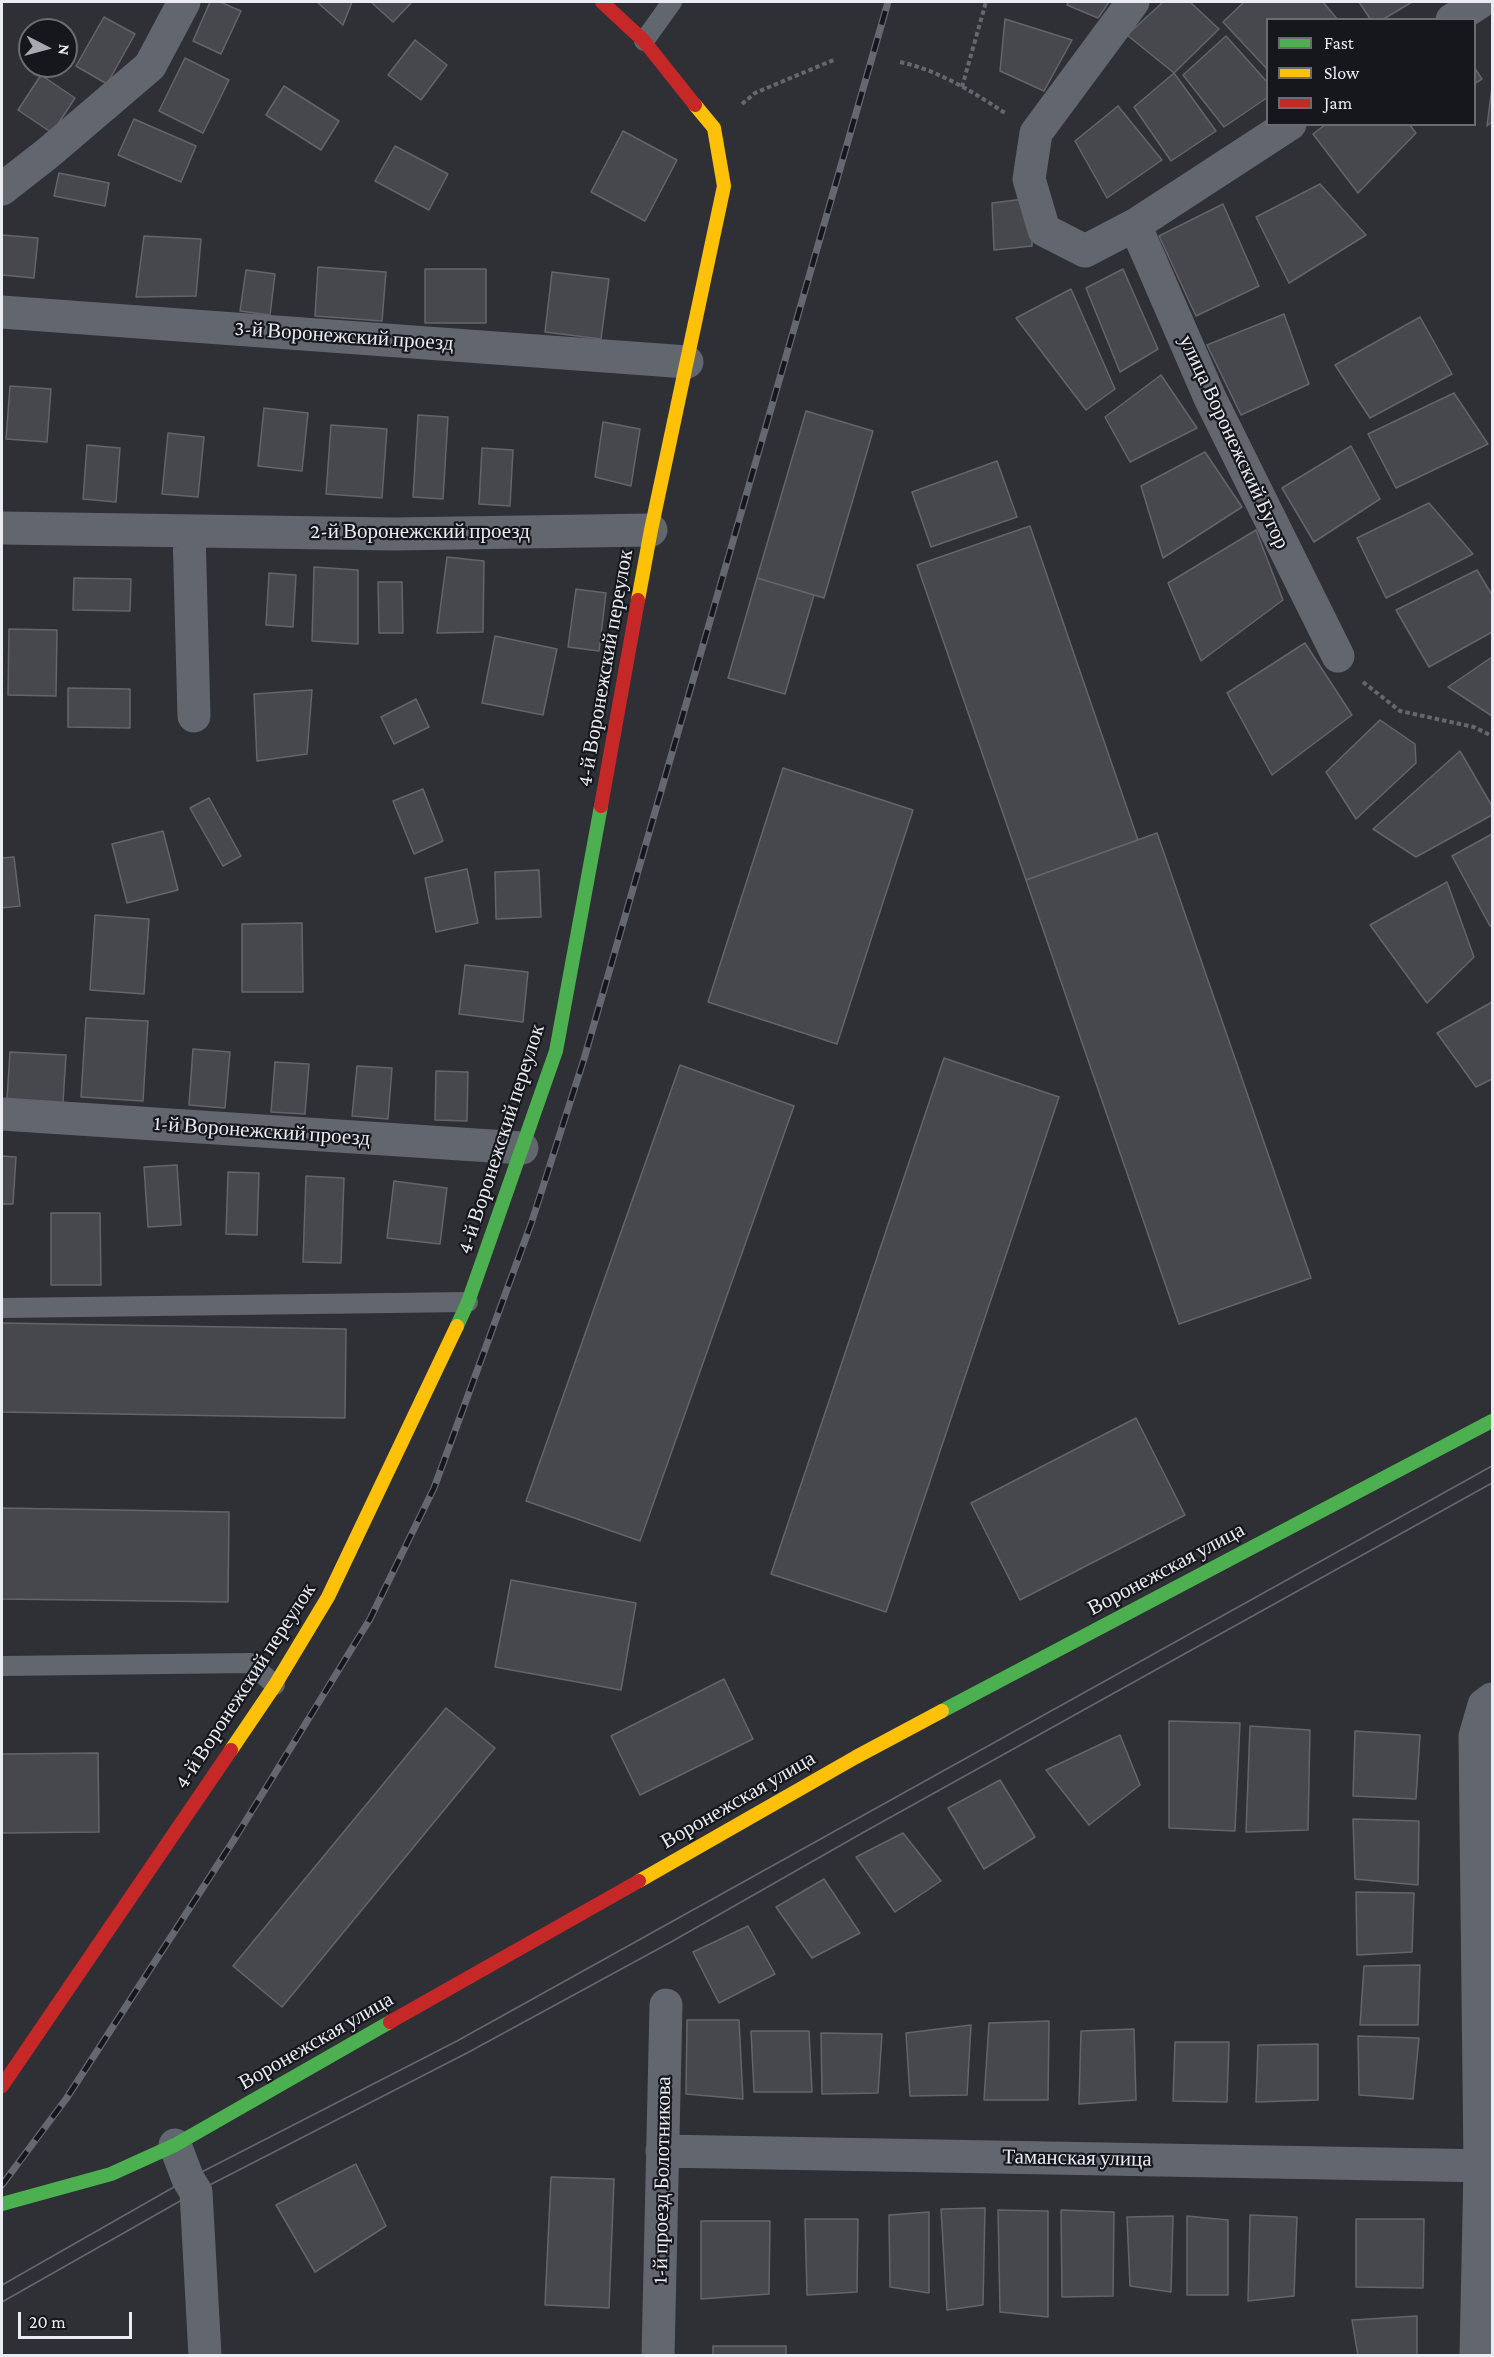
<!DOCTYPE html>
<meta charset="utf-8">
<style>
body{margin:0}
#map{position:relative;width:1494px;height:2357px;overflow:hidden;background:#2e3036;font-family:"Crimson Pro",serif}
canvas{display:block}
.frame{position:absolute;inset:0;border:3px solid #e9ecf3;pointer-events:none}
.legend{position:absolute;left:1266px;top:18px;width:210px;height:108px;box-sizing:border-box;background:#16171c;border:2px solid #6a6c72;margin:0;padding:8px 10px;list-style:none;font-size:18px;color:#e9ecf3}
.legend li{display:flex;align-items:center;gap:12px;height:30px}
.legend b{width:30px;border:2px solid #6a6c72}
.north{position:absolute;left:18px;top:18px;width:60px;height:60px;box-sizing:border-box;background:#16171c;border:2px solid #6a6c72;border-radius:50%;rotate:96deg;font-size:16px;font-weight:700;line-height:24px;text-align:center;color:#e9ecf3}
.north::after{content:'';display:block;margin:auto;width:21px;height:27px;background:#a8aab1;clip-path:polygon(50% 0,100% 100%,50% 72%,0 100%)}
.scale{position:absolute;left:18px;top:2312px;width:114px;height:27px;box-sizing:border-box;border:3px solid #e9ecf3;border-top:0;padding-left:8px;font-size:18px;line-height:21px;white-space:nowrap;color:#e9ecf3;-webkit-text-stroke:4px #16171c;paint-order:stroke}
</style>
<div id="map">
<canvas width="1494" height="2357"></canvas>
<div class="frame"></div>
<ul class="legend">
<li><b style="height:8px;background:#4caf50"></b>Fast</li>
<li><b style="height:8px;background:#ffc107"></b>Slow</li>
<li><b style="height:8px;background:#c62828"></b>Jam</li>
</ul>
<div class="north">N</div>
<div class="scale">20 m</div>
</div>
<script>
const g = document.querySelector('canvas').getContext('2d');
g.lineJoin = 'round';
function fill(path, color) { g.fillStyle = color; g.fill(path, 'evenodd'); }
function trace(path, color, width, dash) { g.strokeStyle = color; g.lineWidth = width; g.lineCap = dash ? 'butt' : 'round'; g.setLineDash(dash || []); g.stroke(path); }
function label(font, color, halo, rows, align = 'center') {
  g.font = font + ' "Crimson Pro",serif'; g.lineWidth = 4.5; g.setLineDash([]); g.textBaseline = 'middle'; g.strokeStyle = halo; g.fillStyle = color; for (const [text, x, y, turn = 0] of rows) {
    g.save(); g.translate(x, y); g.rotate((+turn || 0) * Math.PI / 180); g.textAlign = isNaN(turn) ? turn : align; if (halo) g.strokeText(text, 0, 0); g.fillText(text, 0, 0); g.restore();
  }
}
const building = new Path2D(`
 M210,2h10l21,9 -20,43 -28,-13z
 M317,2h35l-9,23z
 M371,2h41l-19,20z
 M1069,2h40l-11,16 -31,-13z
 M1163,2h27l29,27 -45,44 -47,-38z
 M1244,2h79l15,18h-70v50l-45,-48z
 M1359,2h53l-30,18h-11z
 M104,17l31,17 -28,50 -31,-18z
 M1005,19l67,21 -28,51 -44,-20z
 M1226,36l42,47v14l-44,30 -41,-52z
 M415,40l32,25 -26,35 -33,-25z
 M185,58l44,22 -26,53 -44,-22z
 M1474,67l8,12 -8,5z
 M1174,73l42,58 -45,30 -37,-54z
 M41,75l34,23 -23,35 -34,-23z
 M284,86l55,35 -18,29 -55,-35z
 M1492,87v35l-5,4z
 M1118,106l44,54 -55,38 -32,-57z
 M134,119l62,27 -15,36 -63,-27z
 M1326,124h83l7,9 -58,60 -45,-59z
 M623,131l54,29 -32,61 -54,-29z
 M395,146l53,28 -19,36 -54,-29z
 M59,173l50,10 -4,23 -51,-10z
 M1320,184l46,51 -77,48 -33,-66z
 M1032,198v48l-38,4 -2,-47z
 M1223,204l36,82 -63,30 -37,-80z
 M2,235l36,3 -4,40 -32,-3z
 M144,236l57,3 -5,57 -60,1z
 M318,267l68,5 -4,49 -67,-5z
 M425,269h61v54h-61z
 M1123,269l35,80 -38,23 -34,-84z
 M246,270l29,4 -5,41 -30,-4z
 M552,272l57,7 -8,60 -56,-7z
 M1071,289l44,100 -29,21 -70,-92z
 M1284,314l25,70 -68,31 -34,-70z
 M1420,317l32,57 -82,44 -35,-53z
 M1161,375l36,53 -67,34 -25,-45z
 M10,386l41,3 -4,53 -41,-3z
 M1454,393l34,51 -92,44 -28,-54z
 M264,408l44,5 -6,58 -44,-5z
 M806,411l67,20 -49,167 -67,-20z
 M418,415l30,2 -5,82 -30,-2z
 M603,422l37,7 -9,57 -36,-9z
 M331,425l56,4 -5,69 -56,-4z
 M168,433l36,4 -6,60 -36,-3z
 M87,445l33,3 -4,54 -33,-3z
 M1351,446l29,53 -66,43 -32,-54z
 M482,448l31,2 -3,56 -31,-2z
 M1205,452l37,55 -79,51 -22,-72z
 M997,461l20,56 -86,30 -19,-55z
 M1429,503l44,51 -87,44 -29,-60z
 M1030,526l108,314 -112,40 -109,-315z
 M1256,530l27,70 -82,61 -33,-78z
 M447,557l37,4 -1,71 -46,1z
 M314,567l44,3v74l-46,-3z
 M1477,570l15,25v37l-63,35 -33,-57z
 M269,573l27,2 -3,52 -27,-2z
 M74,578l57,1 -1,32 -57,-1z
 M757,578l57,17 -29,99 -57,-16z
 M378,582h24l1,51h-24z
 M576,589l30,4 -7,58 -31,-4z
 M9,629l48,1 -1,66 -48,-1z
 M495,636l62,13 -14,66 -61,-12z
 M1305,643l47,72 -80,60 -45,-82z
 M1492,657v59l-44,-29z
 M68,688l62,1v39l-62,-1z
 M312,690l-5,64 -50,7 -3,-67z
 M416,699l13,28 -35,17 -13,-27z
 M1380,720l35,24 1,19 -60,56 -30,-47z
 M1460,751l32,55v9l-76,42 -43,-28z
 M783,768l130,42 -76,234 -129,-42z
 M423,789l20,52 -29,13 -21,-53z
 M209,798l32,58 -18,10 -33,-58z
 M163,831l15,59 -51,13 -15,-59z
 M1157,833l154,445 -132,46 -153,-444z
 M1492,834v91l-2,1 -38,-70z
 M14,857l6,49 -18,2v-50z
 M467,869l11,54 -42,9 -11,-54z
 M539,870l2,47 -45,2 -1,-47z
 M1447,882l27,75 -47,46 -57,-78z
 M95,915l54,4 -5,75 -54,-4z
 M302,923l1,69h-61v-68z
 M465,965l63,7 -5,50 -64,-8z
 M1492,1002v77l-16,8 -39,-54z
 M86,1018l62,3 -5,80 -62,-4z
 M193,1049l37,3 -5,56 -36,-3z
 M10,1052l56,3 -3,48 -56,-4z
 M944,1058l115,39 -173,515 -115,-38z
 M275,1062l34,2 -4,50 -34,-2z
 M680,1065l114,41 -154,435 -114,-40z
 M357,1066l35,2 -4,51 -36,-3z
 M436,1071l32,1 -1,49 -32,-1z
 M2,1156l14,1 -3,47h-11z
 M177,1165l4,60 -33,2 -4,-60z
 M228,1172l31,1 -2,62 -31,-1z
 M306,1176l38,2 -3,85 -38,-1z
 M394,1181l53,7 -7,56 -53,-6z
 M51,1213h49l1,72h-50z
 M2,1323l344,6 -1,89 -343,-6z
 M1136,1418l49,97 -165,85 -49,-97z
 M2,1508l227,4 -1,90 -226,-3z
 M511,1580l125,23 -15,87 -126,-23z
 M724,1679l29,60 -113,56 -29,-59z
 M446,1708l49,40 -213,259 -49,-41z
 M1169,1721l71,2 -5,108 -66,-3z
 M1250,1726l60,4 -2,100 -62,2z
 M1355,1731l65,4 -4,64 -63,-3z
 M1120,1735l20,50 -51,40 -43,-55z
 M98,1753l1,79 -97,1v-79z
 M1000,1780l35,57 -51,32 -36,-61z
 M1353,1819l66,2 -1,64 -63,-6z
 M903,1833l38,48 -46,31 -39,-55z
 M824,1879l36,54 -48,25 -36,-51z
 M1356,1892l58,1 -2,59 -55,3z
 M748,1926l27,48 -56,29 -26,-51z
 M1420,1965l-2,60h-58l4,-59z
 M687,2020h52l4,79 -57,-5z
 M1049,2021l-1,79h-64l5,-77z
 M971,2025l-4,70 -57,1 -4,-63z
 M1134,2029l2,71 -57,4 2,-73z
 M751,2031h58l3,61h-58z
 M821,2033l61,1 -4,59 -56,1z
 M1358,2036l61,2 -6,61 -54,-4z
 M1175,2042h54l-2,60 -54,-1z
 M1318,2044v56l-62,2 2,-57z
 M356,2164l30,62 -71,46 -39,-67z
 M551,2177l63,2 -5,129 -64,-3z
 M985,2208l-2,97 -36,5 -6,-101z
 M998,2210l50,1v106l-48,-5z
 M1061,2210l53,2 -1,84 -51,1z
 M929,2212v81l-39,-6 -1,-72z
 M1250,2215l47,2 -3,79 -46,5z
 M1173,2216l-2,76 -41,-6 -3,-69z
 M1187,2216l41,4v75h-41z
 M805,2219h53l-1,73 -50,3z
 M1356,2219h68l-1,69 -67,-1z
 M701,2221h69l-1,73 -68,5z
 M1417,2316v40h-59l-6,-36z
 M713,2346h73v10h-73z`);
fill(building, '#47484d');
trace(building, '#64656a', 1.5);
trace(new Path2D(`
 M900,62c38,8 73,30 105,51
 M962,87l24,-85
 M742,104l13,-11 81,-34
 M1363,682l37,29 74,16 18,9`), '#64676d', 4, [4.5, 3]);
trace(new Path2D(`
 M644,41l28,-39
 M2,1308l466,-6
 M2,1666l248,-3 25,22`), '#62666e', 20);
trace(new Path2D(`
 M1133,2l-97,131 -7,46 15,51 41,21 50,-26 155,-101
 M1452,20l28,-18
 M2,189l46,-36 102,-87 34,-64
 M1135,225l75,173 128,258
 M2,312l685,50
 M2,528l392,6 257,-4
 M189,531l5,185
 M2,1114l520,34
 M175,2145l13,34 8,13 9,164
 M662,2151l830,15
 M658,2356l8,-351
 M1476,2356l4,-190 -5,-430 9,-31 8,-6`), '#62666e', 33);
trace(new Path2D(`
 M457,1326l11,-24 88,-251 45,-245
 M942,1711l550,-290
 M2,2204l109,-30 64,-29 215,-123`), '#4caf50', 14);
trace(new Path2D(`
 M638,600l13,-70 73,-344 -10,-58 -19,-23
 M231,1750l44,-65 53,-88 129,-271
 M639,1881l217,-124 86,-46`), '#ffc107', 14);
trace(new Path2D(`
 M602,2l42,39 51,64
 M601,806l37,-206
 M390,2022l249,-141
 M2,2086l229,-336`), '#c62828', 14);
trace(new Path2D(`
 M2,2285l186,-106 269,-138 1035,-575
 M2,2302l194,-110 271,-139 204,-111 193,-110 628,-349`), '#656870', 1.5);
const rail = new Path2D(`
 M2,2185l64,-86 171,-264 133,-216 64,-131 97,-264 53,-165 304,-1057`);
trace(rail, '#656870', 7);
trace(rail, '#16171c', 4.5, [14]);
label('21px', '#e9ecf3', '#16171c', [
 ["3-й Воронежский проезд",344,336,4],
 ["улица Воронежский Бугор",1234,442,65],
 ["2-й Воронежский проезд",420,532],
 ["4-й Воронежский переулок",605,668,-80],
 ["1-й Воронежский проезд",262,1131,4],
 ["4-й Воронежский переулок",501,1139,-72],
 ["Воронежская улица",1166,1569,-28],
 ["4-й Воронежский переулок",245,1686,-57],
 ["Воронежская улица",738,1800,-30],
 ["Воронежская улица",316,2041,-30],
 ["Таманская улица",1077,2158,1],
 ["1-й проезд Болотникова",662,2180,-89]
]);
</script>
